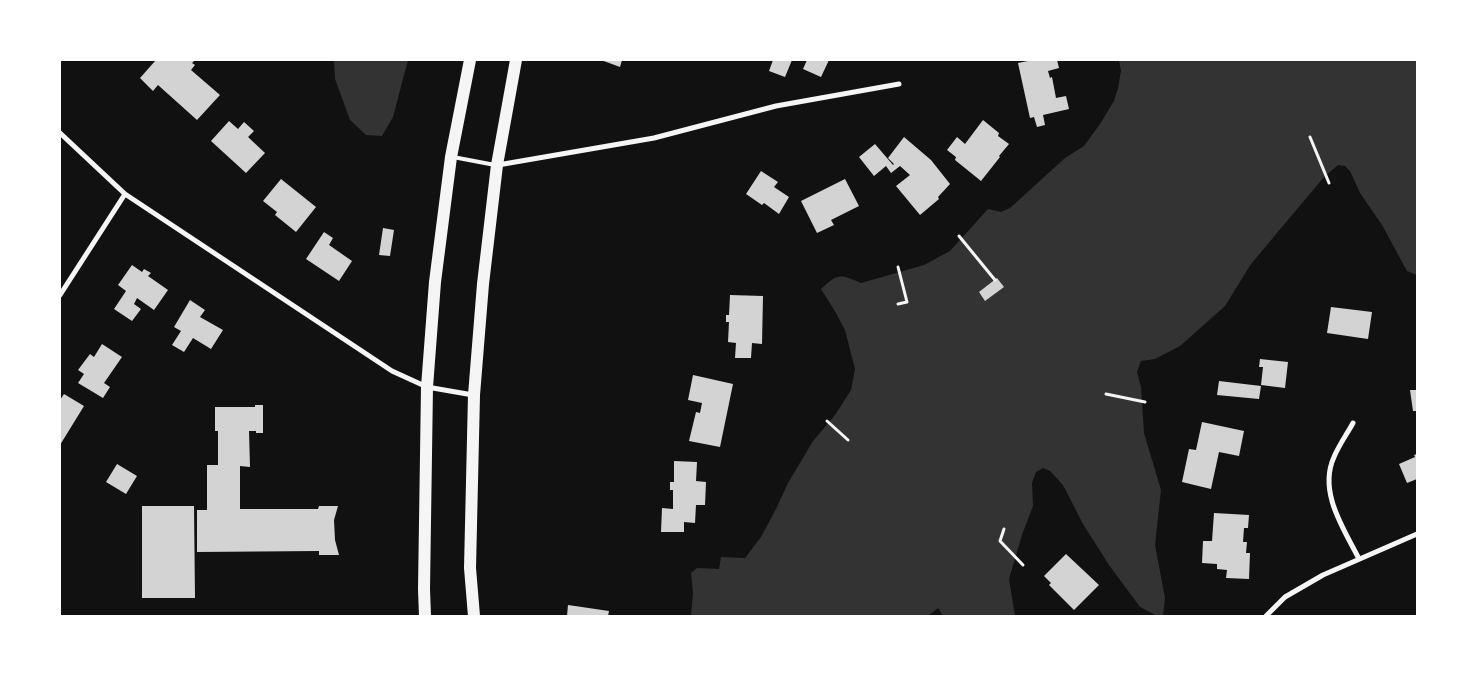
<!DOCTYPE html>
<style>
body{margin:0}
#map{position:relative;width:1477px;height:676px;overflow:hidden;background:#111;font-family:"Fira Sans",sans-serif}
canvas{display:block}
.frame{position:absolute;inset:0;border:61px solid #fff;pointer-events:none}
</style>
<div id="map">
<canvas width="1477" height="676"></canvas>
<div class="frame"></div>
</div>
<script>
const g = document.querySelector('canvas').getContext('2d');
g.lineJoin = 'round';
function fill(path, color) { g.fillStyle = color; g.fill(path, 'evenodd'); }
function trace(path, color, width, dash) { g.strokeStyle = color; g.lineWidth = width; g.lineCap = dash ? 'butt' : 'round'; g.setLineDash(dash || []); g.stroke(path); }
fill(new Path2D(`
 M334,60h74l-15,57 -11,19 -16,-1 -16,-15 -15,-41z
 M1119,60h298v215l-10,-4 -25,-46 -22,-32 -10,-22 -5,-5 -7,-1 -14,12 -73,87 -26,42 -45,40 -25,13 -14,2 -4,11 4,15 3,46 17,57 -6,55 10,53 -2,18h-6l-17,-9 -31,-42 -26,-41 -20,-39 -13,-14 -7,-3 -7,4 -4,11 1,23 -11,29 -13,44 6,37h-72l-5,-8 -10,8h-237l2,-23 -2,-20 6,-5 22,1 2,-12 24,1 16,-21 15,-28 12,-26 25,-42 22,-26 16,-25 4,-21 -10,-39 -9,-17 -15,-24c17,-16 19,-15 40,-6l63,-18 26,-14 38,-42 13,3 9,-4 55,-50 19,-12 16,-22 14,-23 4,-13 3,-17z`), '#333');
fill(new Path2D(`
 M156,60h39l-3,3 3,2 -4,5 29,25 -23,25 -39,-35 -5,6 -13,-13z
 M601,60h21l-2,7z
 M773,60h19l-7,17 -16,-6z
 M807,60h22l-8,17 -18,-8z
 M1033,60h24l2,8 -11,3 2,7 2,-1 4,21 10,-2 3,13 -26,6 2,10 -8,2 -3,-10 -4,1 -12,-55z
 M983,120l16,13 -1,3 11,8 -10,12 1,1 -19,24 -26,-21 1,-3 -9,-7 10,-13 8,7z
 M229,121l9,8 6,-7 10,9 -6,6 17,16 -19,20 -35,-32z
 M904,137l27,23 19,24 -12,13 1,2 -19,16 -24,-29 14,-11 -10,-9 -9,7 -5,-7 -12,10 -15,-19 16,-13 18,21 1,-1 -6,-6z
 M761,171l17,11 -4,5 15,10 -10,17 -15,-11 -2,2 -16,-11z
 M281,179l35,28 -20,25 -21,-17 2,-3 -14,-11z
 M845,179l14,27 -28,14 3,5 -17,8 -16,-32z
 M383,228l11,2 -4,26 -11,-1z
 M324,232l9,6 -4,7 23,16 -13,20 -33,-22z
 M132,265l10,7 2,-3 7,4 -3,3 20,14 -14,20 -17,-12 -3,6 7,5 -9,12 -18,-12 12,-18 -8,-6z
 M997,278l7,9 -19,14 -6,-9z
 M730,295l33,1 -1,48 -10,-1 -1,15h-16l1,-15 -8,-1 1,-20h-3v-7h3z
 M190,300l15,10 -5,7 23,13 -12,19 -18,-11 -9,14 -12,-7 9,-14 -7,-4z
 M1331,307l41,5 -4,27 -41,-6z
 M102,344l20,13 -18,26 6,4 -7,11 -25,-15 6,-9 -6,-4 12,-16 4,3z
 M1260,359l28,3 -3,26 -24,-3 2,-18h-4z
 M693,375l40,9 -13,63 -31,-6 7,-29 4,1 2,-10 -14,-3z
 M1219,381l42,5 -2,13 -42,-4z
 M1410,390h7v21h-4z
 M64,394l20,12 -24,39v-45z
 M255,405h8v28h-7v-2h-7l1,36 -10,-1v43h78l1,-3h19l-4,14 1,20 4,15h-20v-4l-122,1v-42h10v-45h11v-34h-3v-24h40z
 M1202,422l42,9 -5,25 -20,-4 -8,37 -29,-7 7,-33 7,1z
 M1417,454v25l-10,4 -8,-19 16,-7 -1,-2z
 M674,461l23,1 -1,19 10,1 -1,23h-9l-1,18 -11,-1v10h-23l1,-24 11,1v-19h-3v-8h4z
 M117,464l20,12 -11,18 -20,-12z
 M142,506h52l1,92h-53z
 M1214,513l35,2 -1,13h-4l-1,14h4l-1,11h4l-1,26 -23,-1 1,-8 -10,-1v-5l-15,-1 1,-22h9z
 M1066,554l33,31 -25,25 -25,-25 2,-2 -7,-7z
 M568,605l41,6 -1,5h-41z`), '#d3d3d3');
trace(new Path2D(`
 M1310,137l19,46
 M959,236l36,44
 M898,267l9,35 -9,2
 M1106,394l39,8
 M827,421l21,19
 M1004,529l-4,12 23,24`), '#f5f5f5', 3);
trace(new Path2D(`
 M453,157l42,8`), '#f5f5f5', 4);
trace(new Path2D(`
 M60,133l65,61 267,177 35,16 46,8
 M498,165l156,-27 122,-32 123,-22
 M60,295l65,-101
 M1353,423c-6,11 -14,22 -19,34 -16,35 10,72 25,102
 M1266,616l19,-19 38,-22 94,-41`), '#f5f5f5', 5);
trace(new Path2D(`
 M425,616l-1,-27 3,-202 8,-105 16,-125 19,-97
 M474,616l-4,-48 4,-173 9,-111 14,-119 19,-105`), '#f5f5f5', 12);
</script>
